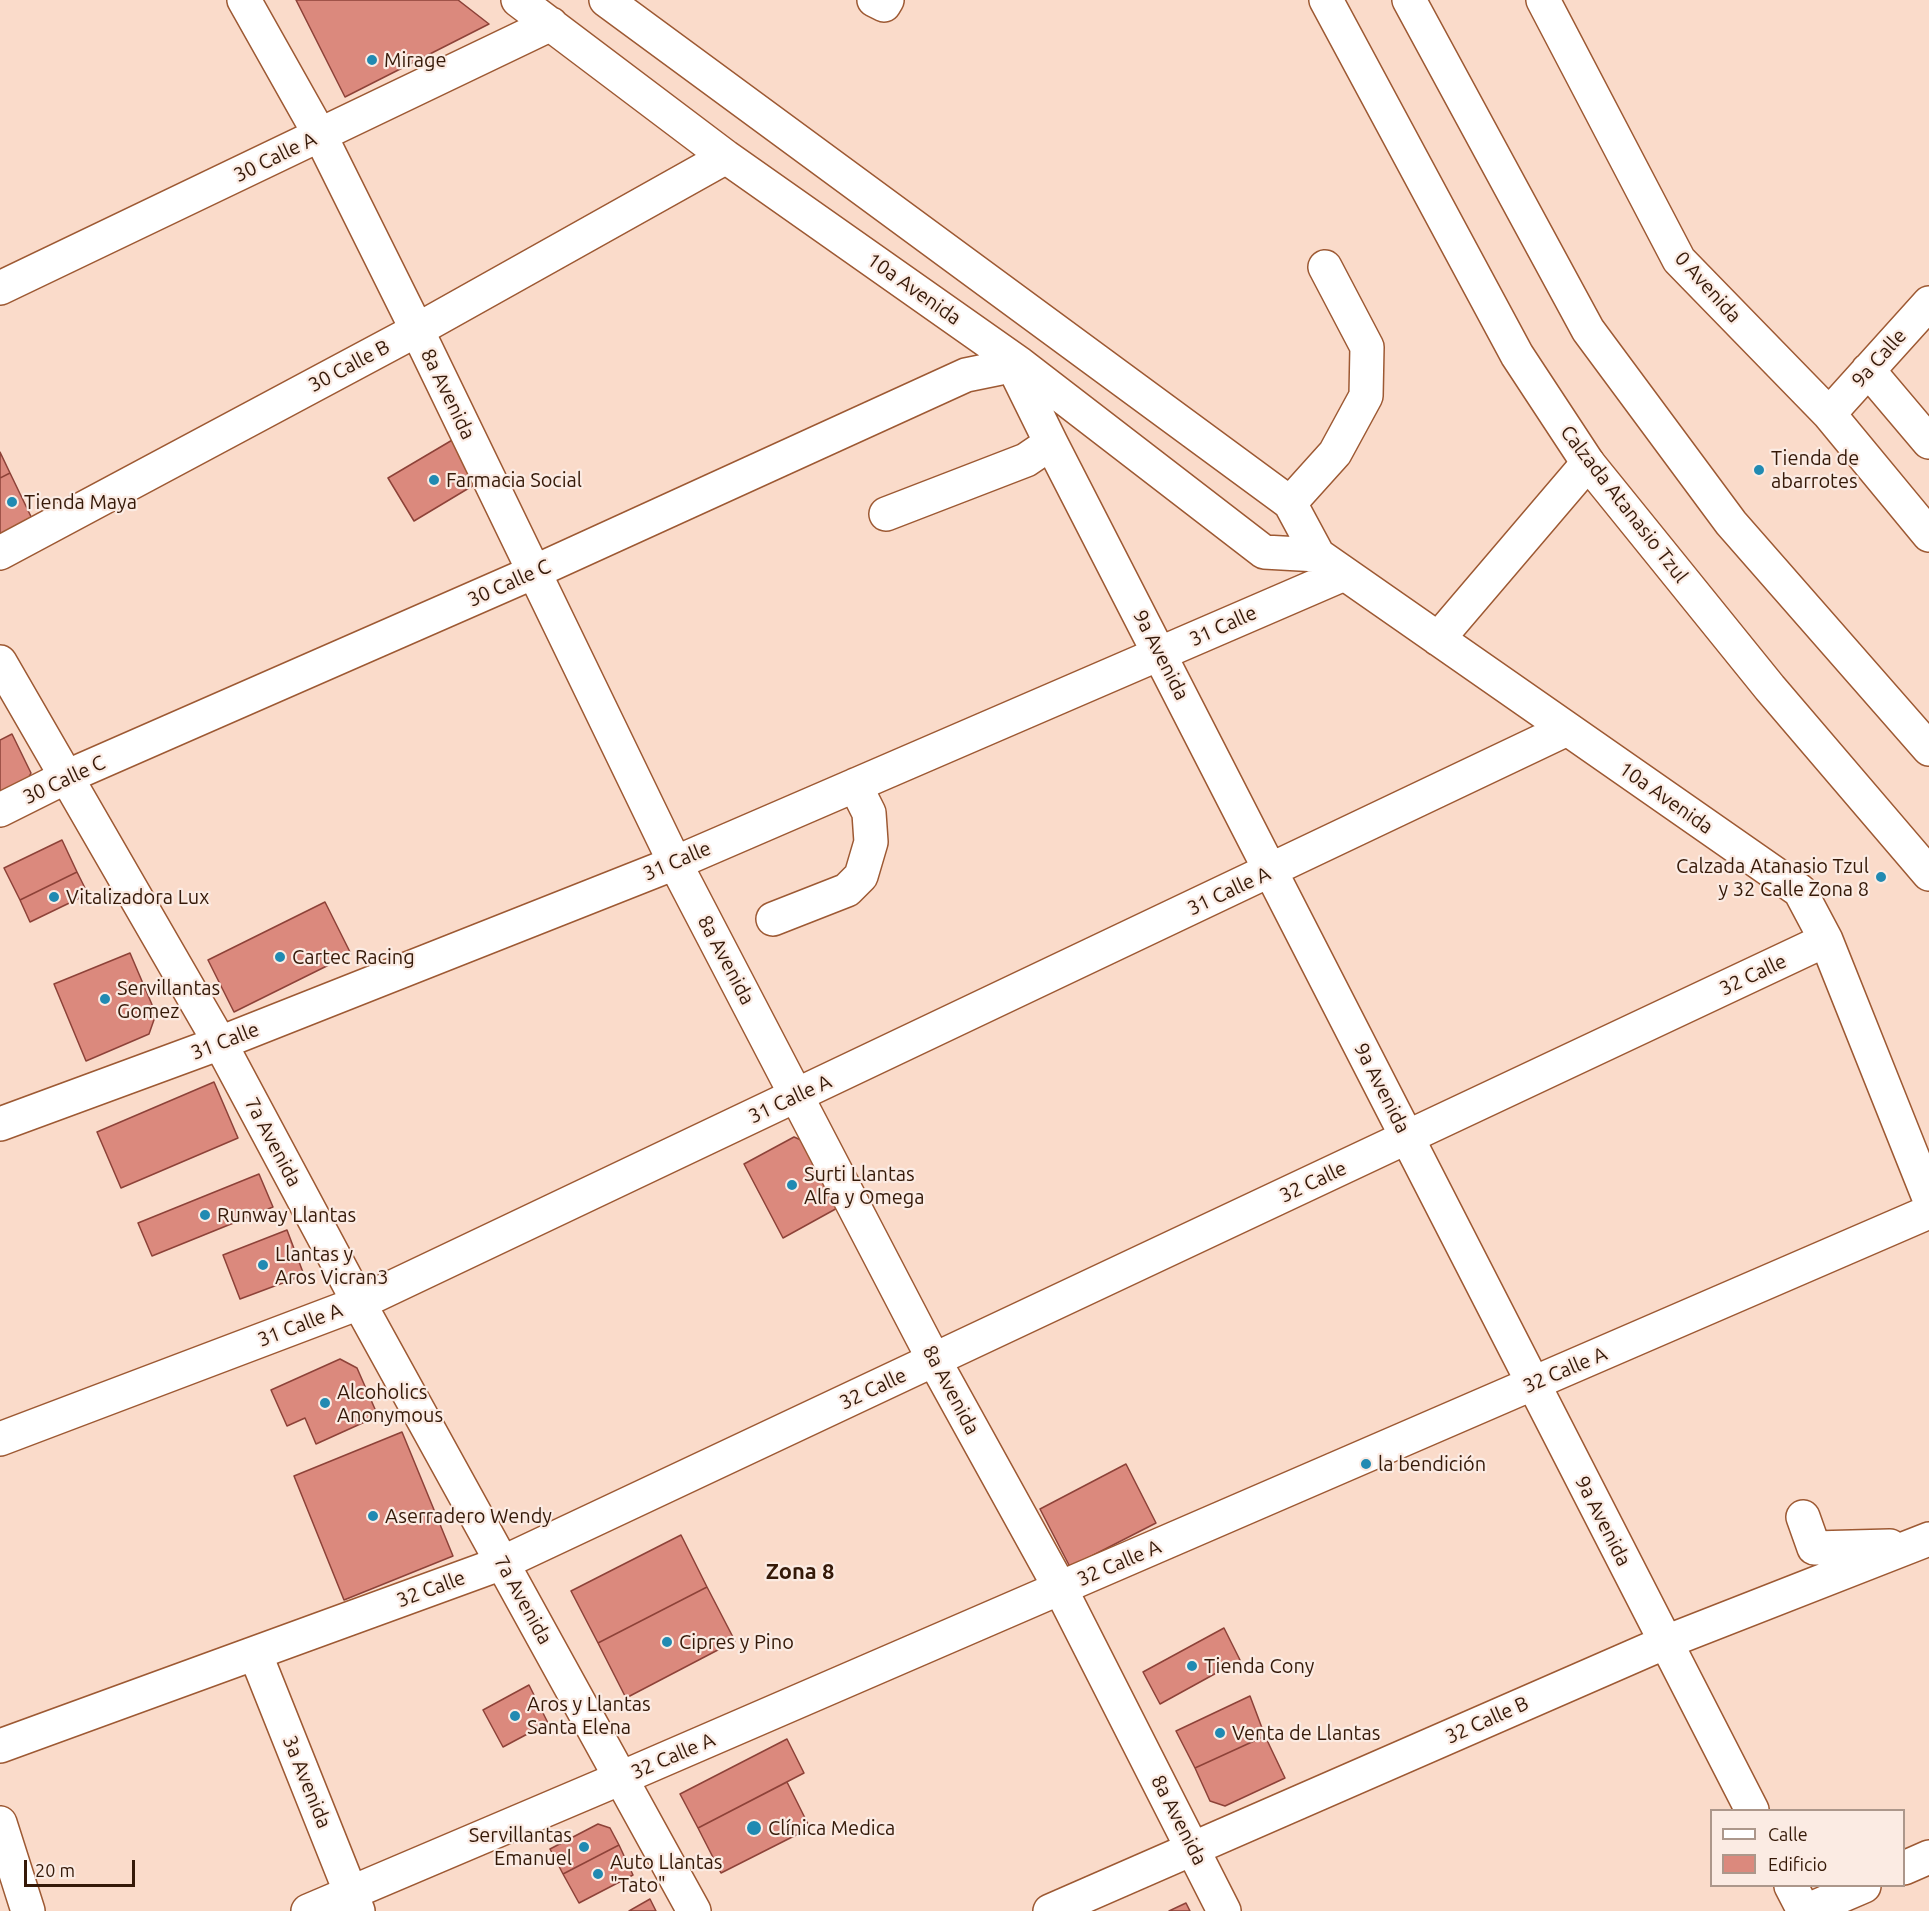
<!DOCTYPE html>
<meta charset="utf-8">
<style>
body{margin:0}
#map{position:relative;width:1929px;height:1911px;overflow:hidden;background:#fadbca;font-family:Ubuntu,sans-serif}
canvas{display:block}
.legend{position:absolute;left:1710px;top:1809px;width:195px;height:78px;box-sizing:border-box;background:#fbebe3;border:2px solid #ac978b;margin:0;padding:8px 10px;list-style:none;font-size:18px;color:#351908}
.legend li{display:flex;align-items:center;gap:12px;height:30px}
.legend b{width:30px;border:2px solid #ac978b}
.scale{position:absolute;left:24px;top:1860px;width:111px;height:27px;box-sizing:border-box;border:3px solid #351908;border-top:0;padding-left:8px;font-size:18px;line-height:21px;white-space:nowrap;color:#351908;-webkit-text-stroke:4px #fbebe3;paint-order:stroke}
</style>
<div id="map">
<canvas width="1929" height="1911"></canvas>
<ul class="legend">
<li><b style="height:8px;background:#fff"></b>Calle</li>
<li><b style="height:16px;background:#db897d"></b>Edificio</li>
</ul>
<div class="scale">20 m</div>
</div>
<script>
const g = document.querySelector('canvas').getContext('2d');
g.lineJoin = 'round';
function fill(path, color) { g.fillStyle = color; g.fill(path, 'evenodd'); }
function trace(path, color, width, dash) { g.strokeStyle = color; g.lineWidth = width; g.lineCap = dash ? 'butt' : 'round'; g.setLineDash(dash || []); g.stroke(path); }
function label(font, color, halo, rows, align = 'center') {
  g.font = font + ' Ubuntu,sans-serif'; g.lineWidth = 4.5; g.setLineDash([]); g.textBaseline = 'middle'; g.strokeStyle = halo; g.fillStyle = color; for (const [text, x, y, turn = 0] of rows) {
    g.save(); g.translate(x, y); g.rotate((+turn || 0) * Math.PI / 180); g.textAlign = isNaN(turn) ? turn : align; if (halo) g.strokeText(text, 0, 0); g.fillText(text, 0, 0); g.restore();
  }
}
const building = new Path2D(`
 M296,0h162l31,24 -144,73z
 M454,439l25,43 -65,39 -26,-43z
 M0,452l10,21 -10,5z
 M10,473l26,54 -36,18v-67z
 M12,734l19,39 -8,15 -23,11v-59z
 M62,840l15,32 -57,28 -16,-32z
 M77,872l11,22 -58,28 -10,-22z
 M325,902l26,52 -117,58 -26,-52z
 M130,953l26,61 -7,20 -63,27 -32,-77z
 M214,1082l24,56 -117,50 -24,-56z
 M794,1137l14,6 33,63 -58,32 -39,-74z
 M259,1174l14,33 -121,49 -14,-33z
 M287,1230l17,45 -64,24 -17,-44z
 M340,1359l17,9 21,48 -62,28 -11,-26 -18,8 -16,-36z
 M402,1432l51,124 -109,44 -50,-124z
 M1126,1464l30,59 -86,44 -30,-58z
 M681,1535l26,52 -109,56 -27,-52z
 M707,1587l28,54 -109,57 -28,-55z
 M1224,1628l16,32 -80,44 -17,-32z
 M529,1685l19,38 -45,24 -20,-37z
 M1250,1696l15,40 -70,32 -19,-37z
 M1265,1736l20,42 -60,28 -15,-5 -15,-33z
 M787,1739l17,34 -106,55 -18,-34z
 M787,1782l23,46 -89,45 -23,-45z
 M598,1824l12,4 9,17 -56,29 -13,-25z
 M619,1845l14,30 -54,28 -16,-29z
 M650,1899l6,12h-27z
 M1186,1903l4,8h-21z`);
fill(building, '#db897d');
trace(building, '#8d4238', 1.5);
const minor = new Path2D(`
 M518,0l208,157 294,207 244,188 54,3
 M606,0l684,503 28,52 482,336 26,49 103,258
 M874,0l10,5 3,-5
 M1543,0l136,260 150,154 100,121
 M0,288l551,-264
 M1868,370l61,72
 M1829,414l100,-111
 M1290,503l45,-50 31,-57 1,-49 -42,-80
 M886,514l140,-54 25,-17
 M0,553l417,-223 309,-173
 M1438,639l150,-176
 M0,810l66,-33 468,-205 432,-197 54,-11 -1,14 32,65 701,1367
 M773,919l74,-29 14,-14 10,-34 -2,-29 -14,-28
 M0,1124l220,-81 455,-180 669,-289
 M0,1439l359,-136 1208,-574
 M1803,1517l11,31 76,-2
 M255,1653l103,258
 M0,1746l502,-183 1324,-623
 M0,1823l28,88
 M1904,1868l25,-11
 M1791,1886l13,25
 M308,1911l313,-133 1308,-566
 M1050,1911l616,-269 263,-103
 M1806,1911l58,-25`);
const major = new Path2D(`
 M244,0l76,135 97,195 258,533 259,497 126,228 164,323
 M1326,0l191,355 71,108 182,225 159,186
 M1409,0l179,330 143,193 198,226
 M0,662l220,381 139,260 335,608`);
trace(minor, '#9d5933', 36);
trace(major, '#9d5933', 36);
trace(minor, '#fff', 33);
trace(major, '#fff', 33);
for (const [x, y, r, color] of [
 [372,60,6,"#218ab2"],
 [1759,470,6,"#218ab2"],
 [434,480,6,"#218ab2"],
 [12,502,6,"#218ab2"],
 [1881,877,6,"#218ab2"],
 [54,897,6,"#218ab2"],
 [280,957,6,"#218ab2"],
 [105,999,6,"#218ab2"],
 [792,1185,6,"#218ab2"],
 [205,1215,6,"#218ab2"],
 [263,1265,6,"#218ab2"],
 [325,1403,6,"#218ab2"],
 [1366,1464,6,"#218ab2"],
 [373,1516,6,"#218ab2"],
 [667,1642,6,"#218ab2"],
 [1192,1666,6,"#218ab2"],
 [515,1716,6,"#218ab2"],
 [1220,1733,6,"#218ab2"],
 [754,1828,8,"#218ab2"],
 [584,1847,6,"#218ab2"],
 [598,1874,6,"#218ab2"]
]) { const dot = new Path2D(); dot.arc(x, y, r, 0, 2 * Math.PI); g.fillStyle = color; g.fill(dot); trace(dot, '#fbebe3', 2); }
label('20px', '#351908', '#fbebe3', [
 ["Mirage",384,60],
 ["Tienda de",1771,458],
 ["abarrotes",1771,481],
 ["Farmacia Social",446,480],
 ["Tienda Maya",24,502],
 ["Calzada Atanasio Tzul",1869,866,"right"],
 ["y 32 Calle Zona 8",1869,889,"right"],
 ["Vitalizadora Lux",66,897],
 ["Cartec Racing",292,957],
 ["Servillantas",117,988],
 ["Gomez",117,1011],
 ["Surti Llantas",804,1174],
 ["Alfa y Omega",804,1197],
 ["Runway Llantas",217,1215],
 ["Llantas y",275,1254],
 ["Aros Vicran3",275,1277],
 ["Alcoholics",337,1392],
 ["Anonymous",337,1415],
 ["la bendición",1378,1464],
 ["Aserradero Wendy",385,1516],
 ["Cipres y Pino",679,1642],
 ["Tienda Cony",1204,1666],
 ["Aros y Llantas",527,1704],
 ["Santa Elena",527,1727],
 ["Venta de Llantas",1232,1733],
 ["Clínica Medica",768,1828],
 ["Servillantas",572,1835,"right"],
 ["Emanuel",572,1858,"right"],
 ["Auto Llantas",610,1862],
 ["\"Tato\"",610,1885]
], 'left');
label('20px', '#351908', '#fbebe3', [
 ["30 Calle A",275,157,-26],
 ["0 Avenida",1708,287,48],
 ["10a Avenida",914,289,35],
 ["9a Calle",1879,358,-48],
 ["30 Calle B",349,366,-28],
 ["8a Avenida",448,394,64],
 ["Calzada Atanasio Tzul",1624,504,52],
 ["30 Calle C",509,583,-24],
 ["31 Calle",1223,626,-24],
 ["9a Avenida",1161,655,63],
 ["30 Calle C",64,780,-25],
 ["10a Avenida",1666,798,35],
 ["31 Calle",677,861,-23],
 ["31 Calle A",1229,891,-25],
 ["8a Avenida",726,960,62],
 ["32 Calle",1753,975,-25],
 ["31 Calle",225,1041,-21],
 ["9a Avenida",1382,1088,63],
 ["31 Calle A",790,1099,-25],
 ["7a Avenida",273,1142,62],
 ["32 Calle",1313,1182,-25],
 ["31 Calle A",300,1325,-21],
 ["32 Calle A",1565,1370,-23],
 ["32 Calle",873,1389,-25],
 ["8a Avenida",951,1390,62],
 ["9a Avenida",1603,1521,63],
 ["32 Calle A",1119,1563,-23],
 ["32 Calle",431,1589,-20],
 ["7a Avenida",523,1600,61],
 ["32 Calle B",1487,1720,-24],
 ["32 Calle A",673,1756,-23],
 ["3a Avenida",307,1782,68],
 ["8a Avenida",1179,1820,63]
]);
label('bold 22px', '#351908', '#fbebe3', [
 ["Zona 8",800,1572]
]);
</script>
